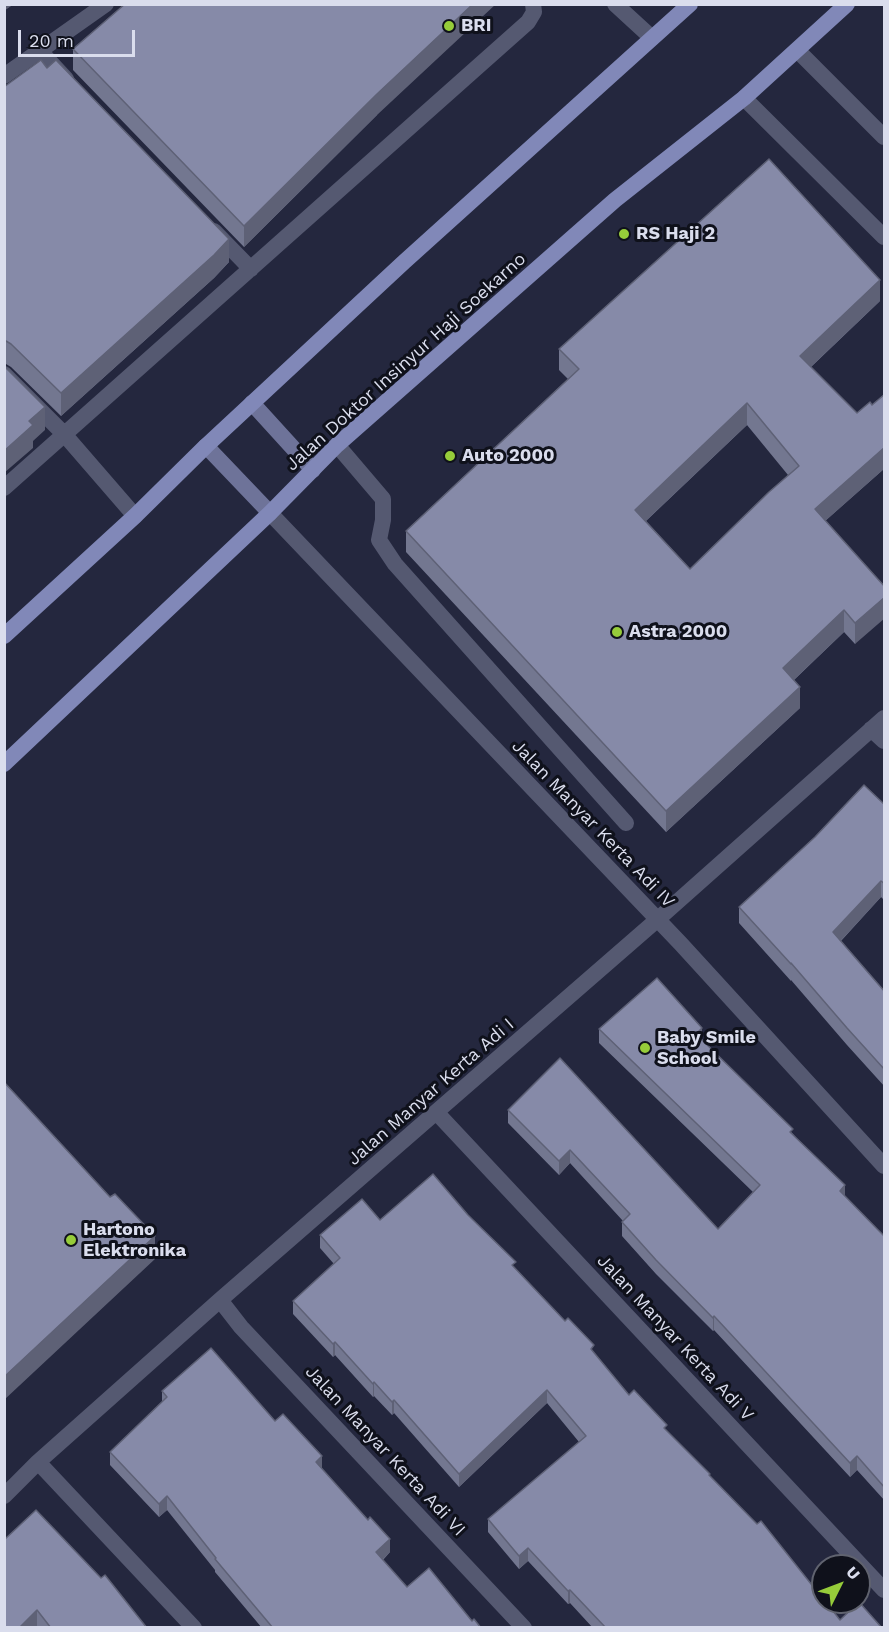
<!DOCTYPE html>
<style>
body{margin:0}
#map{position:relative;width:889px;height:1632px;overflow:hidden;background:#24273e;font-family:"Work Sans",sans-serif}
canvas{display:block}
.frame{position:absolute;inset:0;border:6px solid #dadded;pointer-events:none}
.north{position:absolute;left:811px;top:1554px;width:60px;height:60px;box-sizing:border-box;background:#0f111b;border:2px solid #60636f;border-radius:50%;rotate:48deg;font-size:16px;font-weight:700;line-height:24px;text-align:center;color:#dadded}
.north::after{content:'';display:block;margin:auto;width:21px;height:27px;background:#96cc3a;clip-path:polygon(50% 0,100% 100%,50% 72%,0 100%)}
.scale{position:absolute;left:18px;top:30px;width:117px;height:27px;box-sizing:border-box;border:3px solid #dadded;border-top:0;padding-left:8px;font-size:18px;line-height:21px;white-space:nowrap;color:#dadded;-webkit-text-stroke:4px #0f111b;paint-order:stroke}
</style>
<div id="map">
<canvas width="889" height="1632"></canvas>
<div class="frame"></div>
<div class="north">U</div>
<div class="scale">20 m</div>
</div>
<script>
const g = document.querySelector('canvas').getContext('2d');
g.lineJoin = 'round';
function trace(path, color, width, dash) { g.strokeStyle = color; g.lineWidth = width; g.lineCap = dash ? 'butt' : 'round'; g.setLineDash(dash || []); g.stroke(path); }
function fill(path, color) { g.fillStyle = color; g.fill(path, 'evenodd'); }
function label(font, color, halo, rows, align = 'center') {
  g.font = font + ' "Work Sans",sans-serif'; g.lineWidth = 6; g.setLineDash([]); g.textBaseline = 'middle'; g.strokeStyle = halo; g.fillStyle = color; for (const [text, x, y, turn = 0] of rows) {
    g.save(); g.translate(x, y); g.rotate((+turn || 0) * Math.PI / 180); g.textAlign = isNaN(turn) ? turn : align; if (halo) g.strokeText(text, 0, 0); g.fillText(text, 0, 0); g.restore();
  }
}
trace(new Path2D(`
 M40,51l26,28
 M4,76l102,-72
 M214,231l37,38
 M4,374l60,60 71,82
 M337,445l46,54v21l-4,20 16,24 231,259
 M4,488l524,-466 6,-10 -1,-8`), '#555971', 16);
trace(new Path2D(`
 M615,4l37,34
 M797,50l87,87
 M744,98l140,139
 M270,513l411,431 203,222
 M871,729l13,12
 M437,1113l447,477
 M220,1300l21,27 283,301
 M38,1462l156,166
 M4,1496l34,-34 182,-162 438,-381 226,-201`), '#555971', 16);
trace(new Path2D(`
 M252,403l61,67
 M206,446l64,67`), '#6e7399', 16);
trace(new Path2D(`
 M4,636l131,-120 71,-70 198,-184 286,-258
 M4,764l266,-251 67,-68 278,-245 129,-102 103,-94`), '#8188b8', 16);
fill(new Path2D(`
 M73,49l304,66 -133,132 -171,-177z
 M4,87l225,175 -15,16 -153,138 -50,-49 -5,-3z
 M880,301l-69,66 46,46 15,-8 13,-11v74l-60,53 60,66 -30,57 -11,-12 -50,48 6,28 -134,124 -260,-280v-21l162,-152 -9,-9v-21zM747,425l41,50 -98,94 -44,-48z
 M885,805v96l-4,-4 -40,44 44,51v95l-38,-42 -56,-65v1l-52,-58v-16l76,-70z
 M599,1029l103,11 91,94 52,62 40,41v264l-28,-31 -7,7 -136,-147 -1,1 -57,-57 -34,-38v-14l1,-1 -53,-58 -11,12 -51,-52v-13l210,119 35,-37 -154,-149z
 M380,1220l136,49 78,84 35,42 38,36 43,46 130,143 42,8h-289l-23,-25 -2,1 -40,-43 -9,8 -31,-37v-13l91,-77 -32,-39 -88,84 -65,-74 -2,2 -18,-19 -1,1 -38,-42 -2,2 -40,-43v-13l41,-37 -14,-16v-13z
 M162,1391l113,30 47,48 68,83 -7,8 24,27 65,34 9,7h-219l-47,-56v-2l-48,-60 -8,7 -49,-52v-13l52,-49z
 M4,1540l143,88h-109l-1,-2 -1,2h-32z`), '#737790');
fill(new Path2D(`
 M4,4h10l-10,7z
 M473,4h23l-119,111 -133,132v-21l133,-132z
 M229,239v23l-15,16 -153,138v-23z
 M880,280v21l-80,76v-21z
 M4,341h2v23h-2z
 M747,403v22l-112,106v-21z
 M45,407v23l-12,11v7l-29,25v-22l25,-30z
 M885,447v21l-70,62v-21z
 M885,597v21l-30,26v-21z
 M844,610v22l-61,58v-22z
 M800,687v21l-134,124v-21z
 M881,881v16l-48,52v-17z
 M702,1028v14l-6,-8z
 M570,1150v13l-11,12v-14z
 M845,1185v14l-5,-8z
 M155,1236v23l-151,141v-23z
 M714,1316v14l-1,1v-13z
 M335,1342v13l-2,2v-13z
 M374,1382v14l-1,1v-13z
 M547,1390v13l-88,84v-13z
 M394,1400v13l-2,2v-13z
 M322,1456v13l-6,-7z
 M857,1456v14l-7,7v-14z
 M167,1496v14l-8,7v-13z
 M390,1539v13l-14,14v-14z
 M528,1548v13l-9,8v-13z
 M570,1590v13l-2,1v-13z
 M37,1610v16l-1,2h-17z`), '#5e6176');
const building = new Path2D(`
 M125,4h348l-96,90 -133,132 -171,-177z
 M41,60l6,8 9,-8 173,179 -15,16 -153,138 -50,-49 -5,-3h-2v-254z
 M769,159l111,121 -80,76 57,57 13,-11 2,3 13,-11v53l-70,62 70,78v10l-30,26 -11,-13 -61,58 17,19 -134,124 -260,-280 173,-162 -20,-20zM747,403l52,63 -30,26 -79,77 -55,-59z
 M4,366l41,41 -16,14 4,4 -29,26z
 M864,785l21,20v79l-4,-3 -48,51 52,60v78l-38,-42 -56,-65v1l-52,-57 76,-70z
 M657,978l45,50 -6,6 97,95 -3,3 55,53 -5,6 45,46v251l-28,-32 -7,7 -136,-147 -1,2 -57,-58 -34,-38 8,-8 -60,-64 -11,11 -51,-51 52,-52 158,171 42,-44 -161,-156z
 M4,1082l106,115 5,-3 40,42 -151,141z
 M433,1174l35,41 48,47 -4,3 53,56 3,-3 26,27 -3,4 38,46 5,-5 33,35 -3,3 46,46 -1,1 48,49 4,-3 62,78v3h3l14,18 19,-18 23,26h-276l-36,-38 -2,1 -40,-43 -9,8 -31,-37 98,-83 -39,-46 -88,84 -65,-74 -2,2 -18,-20 -1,2 -38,-42 -2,2 -40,-43 47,-43 -20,-23 42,-36 18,21z
 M211,1348l64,73 8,-7 39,42 -6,6 52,58 2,-3 20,22 -14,13 31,35 22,-19 43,53 2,-2 7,9h-208l-58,-69 1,-1 -49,-62 -8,8 -49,-52 57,-55 -5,-6z
 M36,1510l65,68 4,-3 42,53h-96l-14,-18 -18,18h-15v-88z`);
fill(building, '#868aa8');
trace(building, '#5e6176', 1.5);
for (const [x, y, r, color] of [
 [449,26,6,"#96cc3a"],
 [624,234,6,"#96cc3a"],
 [450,456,6,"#96cc3a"],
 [617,632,6,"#96cc3a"],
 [645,1048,6,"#96cc3a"],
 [71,1240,6,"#96cc3a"]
]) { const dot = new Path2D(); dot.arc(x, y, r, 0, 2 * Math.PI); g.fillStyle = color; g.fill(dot); trace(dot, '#0f111b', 2); }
label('bold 18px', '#dadded', '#0f111b', [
 ["BRI",461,26],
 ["RS Haji 2",636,234],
 ["Auto 2000",462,456],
 ["Astra 2000",629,632],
 ["Baby Smile",657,1038],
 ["School",657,1059],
 ["Hartono",83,1230],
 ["Elektronika",83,1251]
], 'left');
label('18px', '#dadded', '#0f111b', [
 ["Jalan Doktor Insinyur Haji Soekarno",406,362,-42],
 ["Jalan Manyar Kerta Adi IV",593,824,46],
 ["Jalan Manyar Kerta Adi I",431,1092,-41],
 ["Jalan Manyar Kerta Adi V",675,1338,47],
 ["Jalan Manyar Kerta Adi VI",385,1451,47]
]);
</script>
